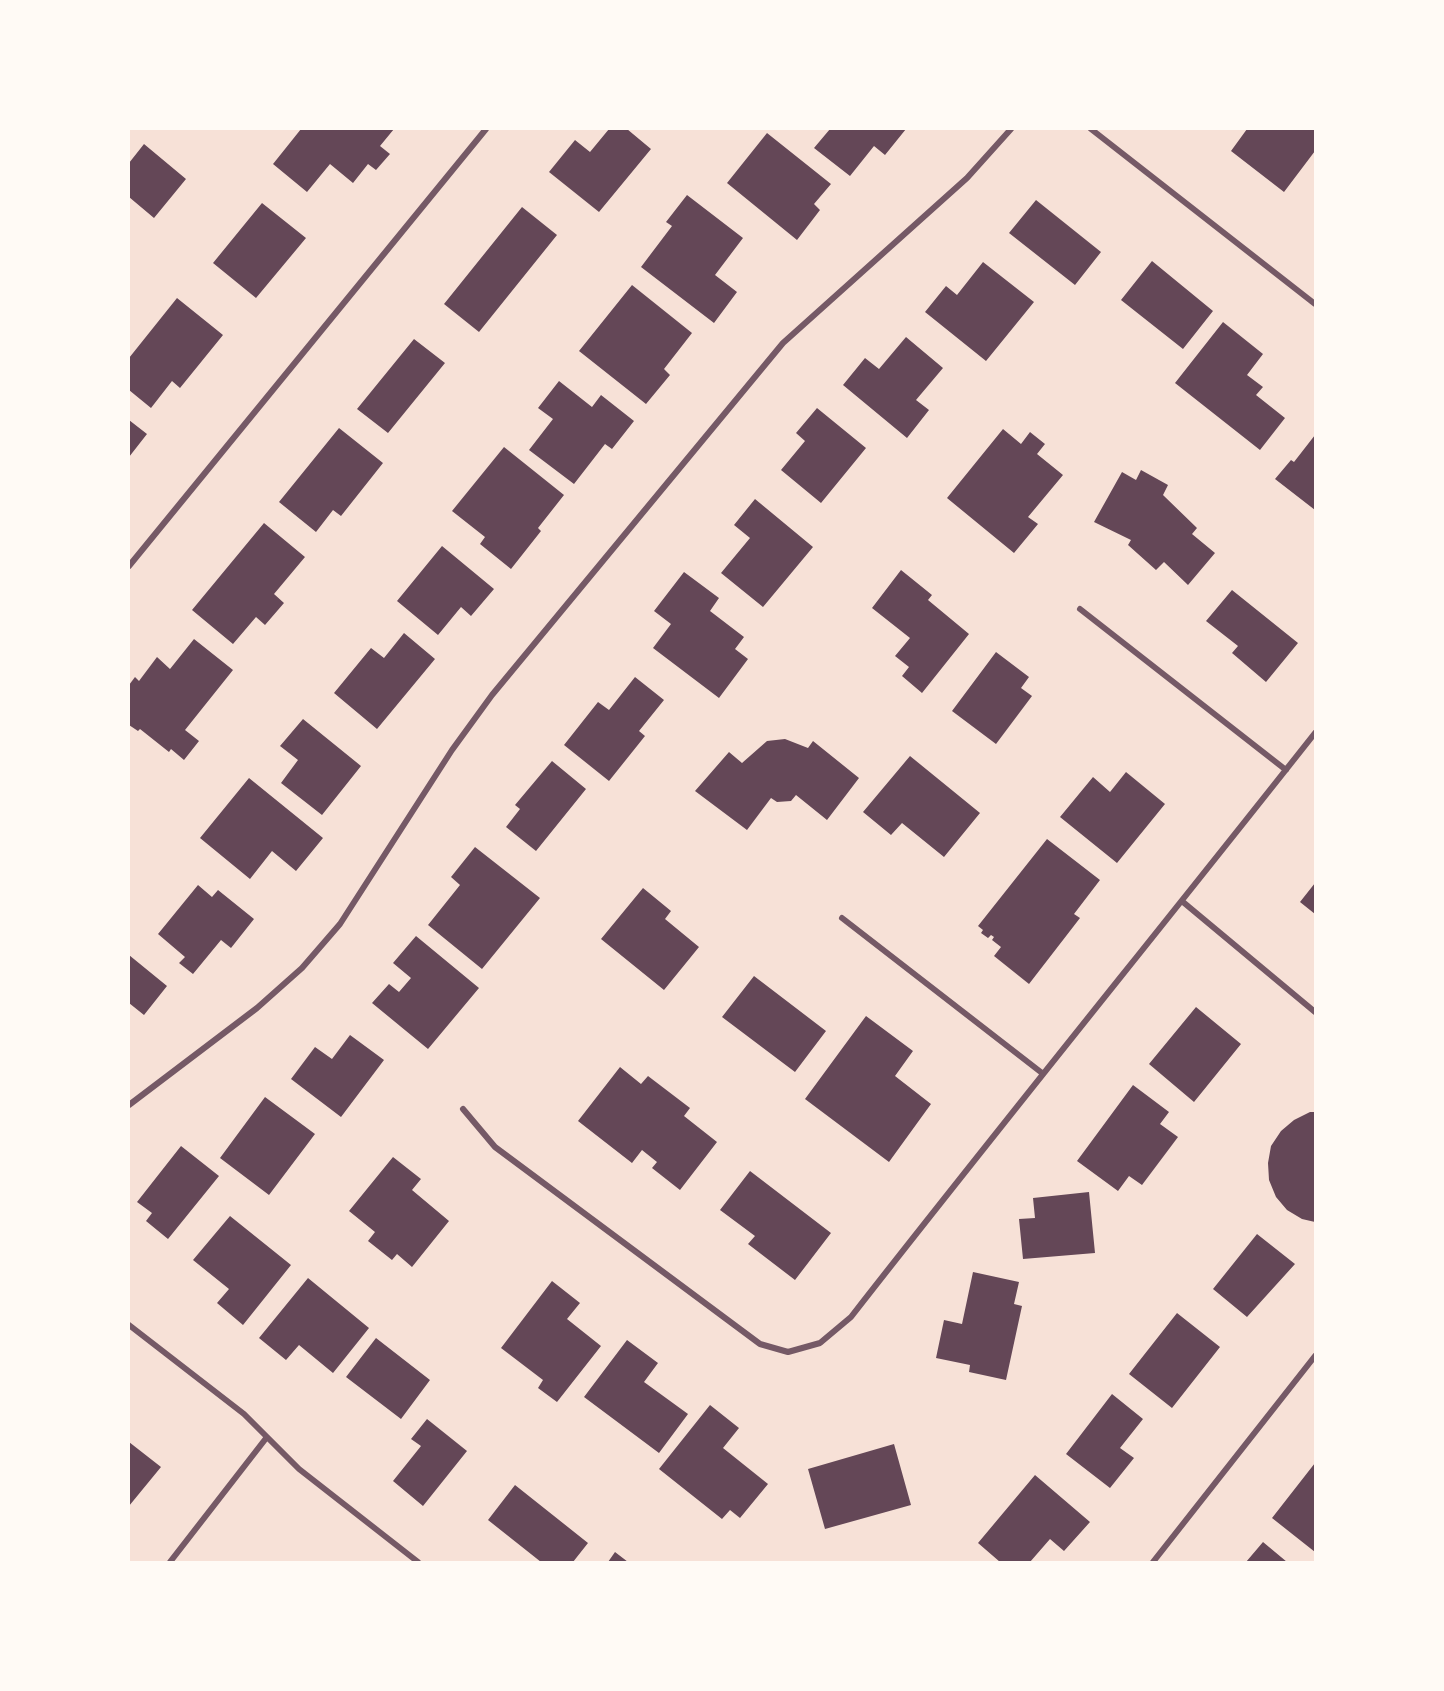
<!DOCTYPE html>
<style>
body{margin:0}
#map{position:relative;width:1444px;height:1691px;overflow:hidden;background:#f7e1d7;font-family:"Exo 2",sans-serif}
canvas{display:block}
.frame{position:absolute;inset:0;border:130px solid #fffaf5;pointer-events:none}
</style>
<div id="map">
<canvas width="1444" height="1691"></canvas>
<div class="frame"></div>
</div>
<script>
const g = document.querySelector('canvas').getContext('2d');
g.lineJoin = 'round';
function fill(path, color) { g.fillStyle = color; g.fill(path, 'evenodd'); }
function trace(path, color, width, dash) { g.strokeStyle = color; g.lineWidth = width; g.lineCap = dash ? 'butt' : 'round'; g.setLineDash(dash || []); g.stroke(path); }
fill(new Path2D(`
 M301,129h93l-14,17 10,8 -14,16 -8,-6 -15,19 -23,-19 -23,28 -34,-28z
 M609,129h18l24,20 -52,63 -50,-40 26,-32 15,12z
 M830,129h76l-21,26 -11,-9 -24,30 -36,-28z
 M1247,129h68v22l-31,41 -53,-41z
 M767,133l64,51 -17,20 6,6 -23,30 -70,-57z
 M144,144l42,35 -32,39 -25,-21v-34z
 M687,195l56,43 -28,37 22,17 -23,31 -73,-56 31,-41 -6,-4z
 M1036,200l65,52 -26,33 -66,-52z
 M262,203l44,35 -50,60 -43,-35z
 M522,207l35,28 -78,97 -35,-28z
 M1152,261l61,50 -30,38 -62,-49z
 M983,262l51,40 -48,59 -61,-49 21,-26 11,9z
 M632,285l60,48 -28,36 6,6 -24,29 -67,-53z
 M177,298l46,37 -43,53 -8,-7 -21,27 -22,-18v-32z
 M1223,322l40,32 -16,21 16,12 -7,8 29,23 -25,32 -85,-67z
 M906,337l37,31 -27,32 13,10 -22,28 -64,-53 22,-27 14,11z
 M414,339l31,24 -57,70 -31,-24z
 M559,381l33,26 9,-12 33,26 -22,28 -7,-5 -31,40 -45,-34 24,-31 -15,-11z
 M817,408l49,40 -45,55 -40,-33 24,-29 -9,-8z
 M129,420l18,14 -18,23z
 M339,428l44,35 -42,53 -8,-6 -17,22 -37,-30z
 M1003,429l18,15 9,-12 15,12 -8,10 26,21 -35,42 10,7 -24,29 -67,-55z
 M1315,435v75l-40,-31 16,-19 3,2z
 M504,447l60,48 -26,33 3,3 -30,38 -31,-25 5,-7 -33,-26z
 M1141,470l27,15 -5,10 34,33 -5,6 23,19 -27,32 -24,-23 -8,8 -28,-25 3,-5 -37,-18 28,-50 14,8z
 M755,499l58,48 -50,60 -42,-34 29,-35 -16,-13z
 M264,523l41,34 -31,37 10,9 -19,22 -9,-8 -23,27 -41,-34z
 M442,546l52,43 -23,27 -10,-9 -23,28 -41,-34z
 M901,570l31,25 -4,5 41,34 -47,59 -20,-17 7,-9 -14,-11 15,-18 -38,-30z
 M684,572l35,26 -9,13 34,26 -9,12 13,10 -29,39 -66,-50 18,-24 -17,-13z
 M1232,590l66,53 -32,39 -34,-29 6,-7 -32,-25z
 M404,633l31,26 -58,70 -43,-36 37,-45 13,10z
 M194,639l39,31 -48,60 14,11 -15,19 -13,-11 -2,3 -29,-23 -2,2 -9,-6v-40l6,-8 4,4 18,-24 13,12z
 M996,652l33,25 -8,11 11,8 -36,48 -44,-33z
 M635,677l29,23 -25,31 6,5 -36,45 -45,-36 34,-43 11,8z
 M303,719l58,47 -39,49 -41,-32 17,-23 -18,-14z
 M785,739l23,9 5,-7 46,37 -32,42 -31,-25 -5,6 -14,1 -6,-4 -24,32 -52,-39 34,-39 13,11 25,-22z
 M910,756l70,57 -36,44 -42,-34 -11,12 -28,-23z
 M552,761l34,28 -50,62 -30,-24 14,-18 -5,-4z
 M1126,772l39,32 -48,59 -57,-46 33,-40 17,15z
 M249,778l74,60 -27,33 -24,-20 -22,28 -50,-41z
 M1047,839l53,41 -26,34 6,4 -51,66 -35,-28 7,-9 -9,-7 2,-3 -3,-2 -3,3 -7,-5 2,-3 -5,-4z
 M475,847l65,51 -58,71 -54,-44 32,-40 -9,-8z
 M1315,883v31l-15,-12z
 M198,885l14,12 6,-7 36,29 -23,29 -10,-8 -28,34 -14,-11 6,-6 -27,-23z
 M643,888l28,23 -6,8 34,28 -35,43 -63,-51z
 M416,936l63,52 -51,61 -56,-46 17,-19 10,8 12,-14 -18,-15z
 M129,955l38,31 -23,29 -15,-12z
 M754,976l72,55 -31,41 -73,-55z
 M1196,1007l45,37 -47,58 -45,-38z
 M866,1016l47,35 -18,25 36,28 -42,58 -84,-63z
 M350,1035l34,25 -43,57 -50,-38 24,-32 17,12z
 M620,1067l21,17 7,-8 42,32 -6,8 33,26 -37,48 -28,-22 5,-6 -15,-12 -10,13 -54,-42z
 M1133,1085l36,27 -9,12 18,13 -36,48 -13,-9 -11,15 -41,-30z
 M265,1097l50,37 -46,61 -49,-37z
 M1310,1112h5v110l-13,-3 -15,-9 -11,-13 -7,-17 -1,-17 3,-17 10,-15 13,-11z
 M181,1146l38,30 -51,63 -22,-18 6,-8 -15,-11z
 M393,1157l28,22 -9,11 37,31 -37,46 -15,-13 -5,6 -24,-19 7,-9 -26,-21z
 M750,1171l81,62 -36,47 -47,-36 7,-8 -35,-26z
 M1089,1192l6,61 -72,6 -4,-40 16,-1 -2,-20z
 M230,1216l61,49 -48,60 -26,-22 12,-14 -36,-29z
 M1257,1234l38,30 -48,53 -34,-28z
 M973,1272l46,10 -5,22 8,2 -16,74 -37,-8 1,-7 -34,-7 8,-38 18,4z
 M308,1278l61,50 -36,45 -34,-28 -13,15 -27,-22z
 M552,1281l28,22 -13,16 34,27 -44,56 -19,-14 5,-8 -42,-32z
 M1177,1313l43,34 -48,61 -43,-34z
 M376,1338l54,42 -29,39 -55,-42z
 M627,1340l31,23 -14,19 44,32 -29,39 -75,-56z
 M1112,1394l31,25 -23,29 14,10 -24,30 -44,-34z
 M710,1405l29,23 -16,20 45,36 -28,34 -10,-8 -8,9 -63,-50z
 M427,1419l40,32 -44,55 -30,-25 28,-35 -10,-7z
 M129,1442l32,25 -32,39z
 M894,1444l17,61 -86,24 -17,-60z
 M1315,1463v89l-43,-34z
 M1035,1475l55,47 -26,29 -14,-12 -20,23h-30l-22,-19z
 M515,1485l73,58 -15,19h-32l-53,-42z
 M1263,1542l24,20h-41z
 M615,1552l13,10h-20z`), '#644757');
trace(new Path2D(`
 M1091,129l224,175
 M129,566l357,-437
 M1080,609l206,161
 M1183,902l132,110
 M842,918l200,155
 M129,1105l128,-97 45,-40 38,-44 112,-174 40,-55 291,-352 184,-165 44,-49
 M463,1109l32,38 265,197 28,8 32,-9 31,-26c153,-196 310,-389 464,-584
 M129,1325l115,89 55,55 119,93
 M170,1562l97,-125
 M1153,1562l162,-206`), '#755966', 6);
</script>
